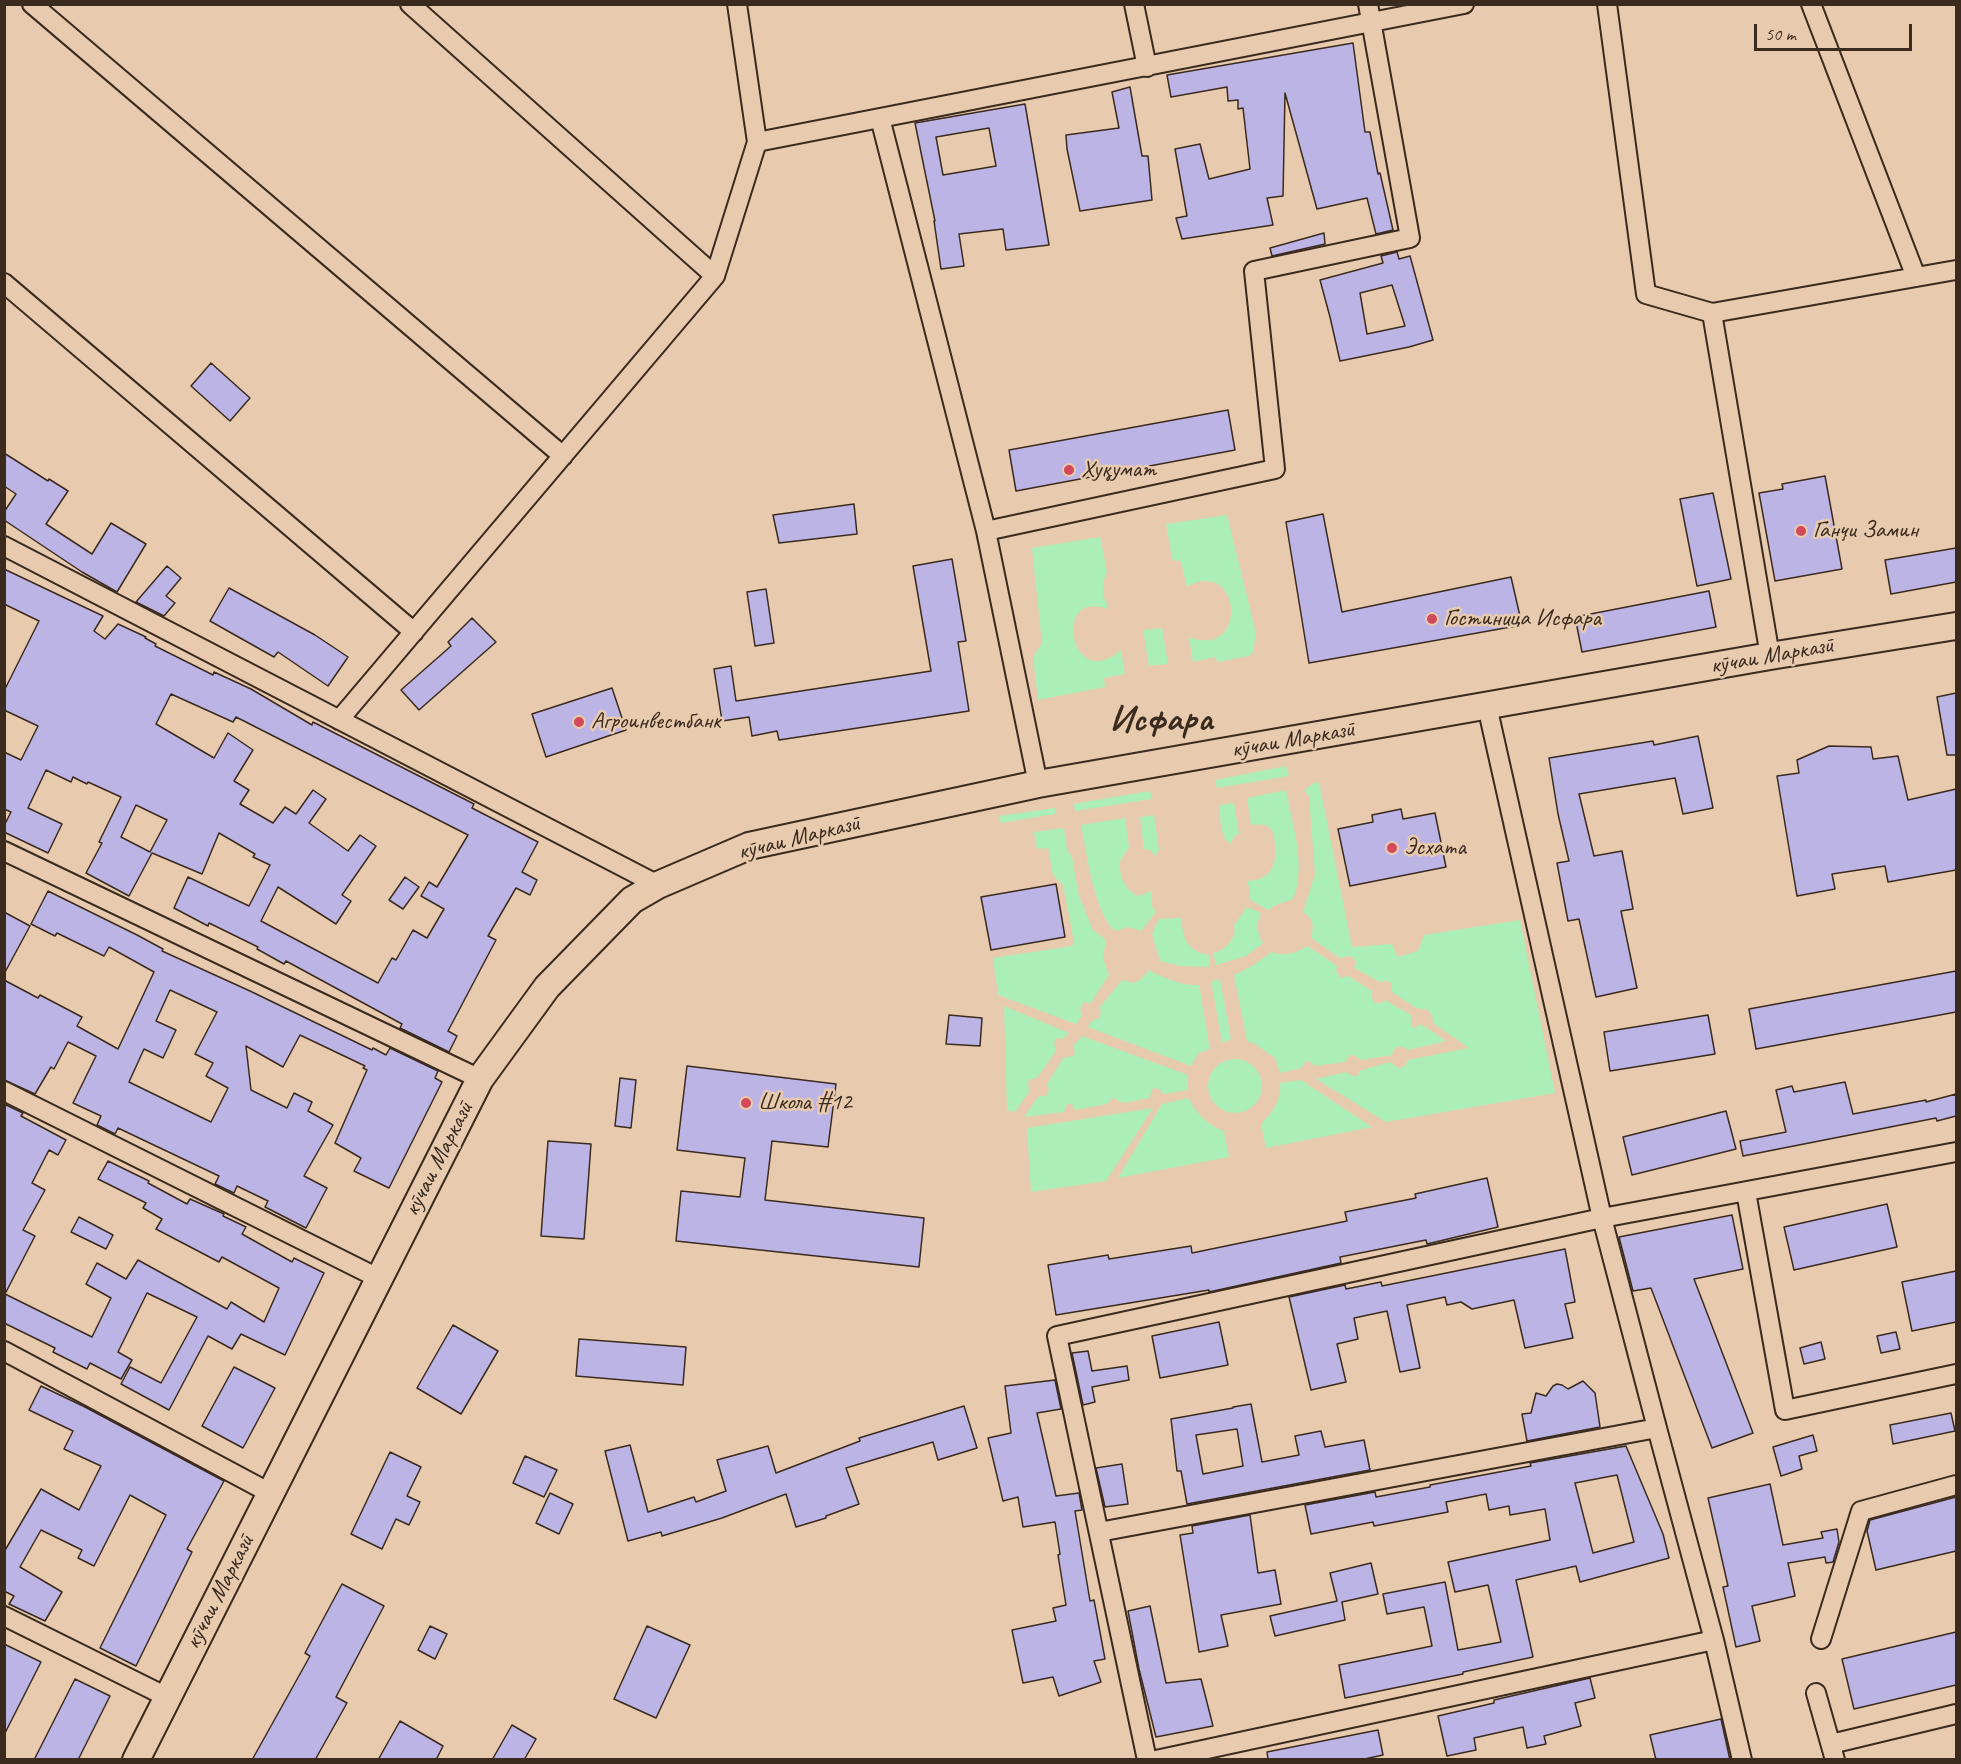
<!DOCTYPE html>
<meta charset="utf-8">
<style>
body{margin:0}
#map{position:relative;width:1961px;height:1764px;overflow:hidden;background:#e8cbae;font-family:Caveat,sans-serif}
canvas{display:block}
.frame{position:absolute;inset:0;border:6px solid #3b2a1e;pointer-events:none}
.scale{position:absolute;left:1754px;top:24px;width:158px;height:27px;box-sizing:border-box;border:3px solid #3b2a1e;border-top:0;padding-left:8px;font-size:18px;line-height:21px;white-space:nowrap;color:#3b2a1e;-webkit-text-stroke:4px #e8cbae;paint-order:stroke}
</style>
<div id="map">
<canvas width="1961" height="1764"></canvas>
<div class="frame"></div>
<div class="scale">50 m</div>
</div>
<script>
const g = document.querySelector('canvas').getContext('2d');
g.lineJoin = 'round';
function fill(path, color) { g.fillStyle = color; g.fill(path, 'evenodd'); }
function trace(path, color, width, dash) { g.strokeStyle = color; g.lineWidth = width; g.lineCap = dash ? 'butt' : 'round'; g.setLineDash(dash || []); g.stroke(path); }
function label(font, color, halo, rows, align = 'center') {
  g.font = font + ' Caveat,sans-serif'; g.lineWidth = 5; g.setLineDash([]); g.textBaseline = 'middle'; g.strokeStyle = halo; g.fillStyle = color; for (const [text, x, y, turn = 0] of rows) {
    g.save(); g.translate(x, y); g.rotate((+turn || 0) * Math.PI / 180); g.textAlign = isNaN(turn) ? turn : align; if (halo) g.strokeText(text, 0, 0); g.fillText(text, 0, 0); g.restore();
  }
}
fill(new Path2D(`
 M1227,515l29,118 -3,19 -4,4 -31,6 -3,-5 -22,5 -4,-25c61,23 52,-82 -2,-50l-6,-25 -9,-3 -6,-35z
 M1100,537l7,34 -4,12v13l4,7v6c-55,-21 -37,86 14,41l4,24 -21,4 1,9 -67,13 -5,-43 9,-14 -10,-95z
 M1162,628l6,36 -19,2 -6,-36z
 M1286,766l3,10 -72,12 -2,-8z
 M1319,782l33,165 40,-3 6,13 20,-6 6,-16 96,-15 35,173 -169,29 -70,-43 30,-7 7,4h5l1,-5 31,-9 9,6 5,-1 4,-7 61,-12 -36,-25 -1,-8 -4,-5 -12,-2 -24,-16v-9l-5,-2 -7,1 -26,-14 2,-7 -5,-5 -11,2 -29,-20c3,-11 3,-20 -8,-26l12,-38 -6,-78 -5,-6 10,-7z
 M1286,790c6,34 21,76 7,109l-17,6 -8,5 -19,-11 1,-9 -3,-9c23,-1 30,-14 28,-35 0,-6 -1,-14 -5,-18 -5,-5 -13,-3 -19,-3l-4,-27z
 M1150,791l2,8 -77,12 -2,-7z
 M1234,803l5,31 -4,1 -5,9c-11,-10 -9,-25 -11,-39z
 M1055,808v6l-54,9 -2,-7z
 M1154,815l5,35 -4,6 -5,-6 -6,-1 -4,-32z
 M1125,818l4,29 -10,16c2,15 5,26 19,33l14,-5v15l4,6 -15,19 -13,-4 -12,4c-21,-13 -30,-82 -35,-106z
 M1064,828l3,22 5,7 7,39 14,34 13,10 -3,18 6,17 -19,29 -4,-2 -4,2 -2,6 2,6 -6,8 -78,-29 -5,-37 79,-12 2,-4 -11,-57 -10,-10 -5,-27 -11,1 -3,-17z
 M1247,907l14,6c-5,10 -4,21 2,30l-17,13 -30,9 -3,-12c13,-3 24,-15 21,-28z
 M1181,918c2,21 6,34 29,37v12l-30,-1 -20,-5 -8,-27 7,-15z
 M1308,946l29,20 -1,5 4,7 8,-2 24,15v7l3,5h7l3,-3 26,15v11l4,2 6,-4 25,17 -38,9 -7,-4 -6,2 -3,7 -31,5 -7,-5h-4l-5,7 -30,4 -4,-4 -5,-1 -5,7 -21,5 -5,-15 -20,-14 -8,-3 -13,-66 18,-9 20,-14c13,5 23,1 36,-6z
 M1149,970c15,8 32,16 50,15l11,64 -11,4 -8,13 -103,-39 3,-6 8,-3 2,-6 -2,-4 23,-28 12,3 7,-4z
 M1220,979l11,60 -9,4 -11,-62z
 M1004,1006l65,27 -7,6 -6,-1 -2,5 2,8 -19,27 -6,1 -3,3 1,10 -14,20 -8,-2z
 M1082,1036l106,39v15l-24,4 -5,-5 -6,-1 -4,10 -25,5 -12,-5 -5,6 -32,6 -3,-6h-5l-3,8 -40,5 14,-20 9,-2 2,-6 -2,-5 16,-26 10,-2 2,-4 -2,-6z
 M1208 1086a27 27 0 1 1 54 0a27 27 0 1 1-54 0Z
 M1301,1080l71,47 -106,21 -5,-24c12,-12 21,-25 19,-41z
 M1189,1098c7,16 19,27 35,33l5,26 -111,21 44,-74z
 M1153,1108l-47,73 -75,11 -4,-64z`), '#aceeb7');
const building = new Path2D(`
 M1353,43l12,89h5l8,42 2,-1 13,57 -17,4 -9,-36 -50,11 -32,-116 -2,103 -16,2 6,27 -91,14 -6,-21 11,-2 -12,-67 25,-5 9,35 41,-10 -7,-61 -5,1v-9l-10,1 -1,-14 -56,10 -4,-22z
 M1130,87l12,69h6l4,44 -72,11 -13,-62 -1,-14 53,-7 -7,-36z
 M1025,104l24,141 -43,5 -3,-21 -44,5 5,32 -23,3 -7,-48h1l-20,-98zM989,128l7,38 -53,9 -7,-38z
 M1324,233l1,11 -53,12 -2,-8z
 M1397,252l2,7 11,-3 23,84 -24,7 -69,14 -10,-44 -10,-37 63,-17 -2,-7zM1392,285l13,41 -38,8 -7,-41z
 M211,363l39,35 -20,23 -39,-35z
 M1228,410l7,40 -219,41 -7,-41z
 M4,453l44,28 1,-2 19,12 -22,33 46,30 19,-31 35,21 -29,48 -35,-20 -78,-52v-8l12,-18 -12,-8z
 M1825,476l17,93 -67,12 -16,-88 24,-4 -1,-5z
 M1713,493l18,86 -34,7 -17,-87z
 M854,504l3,30 -78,9 -6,-28z
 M1323,514l19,98 169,-35 11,48 -213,38 -23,-141z
 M1956,548v34l-65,12 -6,-34z
 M952,559l14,82 -8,1 11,69 -190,29 -2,-9 -25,5 -3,-19 -27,4 -8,-52 17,-3 5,35 195,-30 -18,-105z
 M167,566l14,12 -15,18 9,7 -11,13 -28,-14z
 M4,569l99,47 -9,15 11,8 13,-15 28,13 -1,1 11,6 -1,2 58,29 1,-3 37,17 61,36 1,-3 161,82 -2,4 66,34 -16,30 15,8 -7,15 -14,-7 -28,48 8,4 -48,91 9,5 -8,16 -49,-24 2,-4 -116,-63 -2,3 -27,-15 1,-2 -49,-24 -1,3 -34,-18 14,-31 61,29 21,-41 -17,-8 2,-3 -36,-21 -17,41 -50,-21 -23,43 -43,-23 16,-30 -3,-1 22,-45 -33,-15 -1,2 -14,-7 -2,5 -25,-12 -18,38 34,16 -14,29 -44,-21v-6l7,-14 -7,-3v-57l17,8 17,-34 -34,-16v-19l35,-70 -35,-17zM171,694l62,28 3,-5 232,118 -31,52 -8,-5 -8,14 23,13 -17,29 -14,-8 -17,30 -4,-2 -14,25 -117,-62 17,-34 58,37 15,-23 -9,-6 34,-49 -16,-11 -12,16 -39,-28 17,-24 -13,-9 -17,24 -11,-7 -12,16 -33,-19 9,-14 -15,-9 19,-31 -25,-17 -14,25 -58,-34zM136,805l31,15 -17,32 -29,-15z
 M229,588l86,47 33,22 -20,29 -50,-34 -4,5 -64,-36z
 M766,589l8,54 -19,3 -8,-54z
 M1709,591l7,36 -134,25 -7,-35z
 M472,618l24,24 -77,68 -18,-20 50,-44 -3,-4z
 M612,688l14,42 -80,27 -14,-43z
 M1956,693v62h-9l-10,-58z
 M1698,736l15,72 -30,6 -8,-36 -96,16 15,62 28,-5 11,58 -12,2 16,77 -41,9 -17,-78 -11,2 -11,-58 12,-2 -11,-47 -9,-56 104,-17 1,4z
 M1829,746l42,1 2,12 25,-3 10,44 48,-11v81l-68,12 -3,-16 -53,8 3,15 -38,7 -20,-120 22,-3 -2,-13z
 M1401,809l2,10 32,-6 11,54 -96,19 -12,-57 35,-7 -1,-7z
 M405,877l14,10 -16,22 -14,-9z
 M1056,884l9,53 -74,13 -10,-53z
 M48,891l89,44 26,14 -1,2 88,40 122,59 1,-2 13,7 4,-7 48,23 -3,7 7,4 -53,106 -35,-17 7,-13 -26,-15 32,-73 -4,-2 2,-2 -65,-31 -17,32 -37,-21 5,44 36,18 7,-15 18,9 -4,9 25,14 -29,51 23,12 -21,40 -41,-21 3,-6 -31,-15 -3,7 -19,-9 4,-8 -101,-48 -3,6 -18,-9 4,-9 -28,-13 23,-47 -28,-14 -14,27 -3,-2 -16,27 -31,-14v-100l34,18 2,-3 42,22 -5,9 41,23 36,-77 -45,-25 -5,9 -47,-23 -2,3 -24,-12zM170,990l47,22 -22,42 18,9 -7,13 22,12 -17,34 -82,-40 15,-33 19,9 13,-28 -20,-9z
 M4,912l26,14 -26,48z
 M1956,971v41l-200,37 -7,-40z
 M949,1015l33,3 -2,28 -34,-2z
 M1708,1015l7,39 -105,17 -6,-39z
 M687,1066l149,18 -8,63 -56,-6 -7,59 159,18 -5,49 -243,-26 5,-50 59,6 5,-39 -68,-8z
 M620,1078l16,2 -5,48 -16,-2z
 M1845,1082l8,32 73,-14v2l30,-8v22l-19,5 -1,-3 -193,38 -3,-15 46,-9 -10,-42 16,-4 2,6z
 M4,1104l19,9 -2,3 45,24 -8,15 -9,-5 -17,33 13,7 -22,40 12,6 -30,58 87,43 19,-39 -25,-14 11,-21 29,16 12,-19 89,49 4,-7 33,20 15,-34 -57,-31 -3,5 -63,-33 6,-10 -19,-11 3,-5 -48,-24 10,-18 41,20 -1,2 39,21 3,-5 34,15 -1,2 23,11 -4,7 50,28 2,-4 30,15 -39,82 -44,-21 -9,15 -24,-13 -39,74 -48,-26 9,-17 31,16 36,-66 -50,-24 -29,59 14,8 -11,19 -31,-16 -3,6 -34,-17 2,-4 -51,-25z
 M1726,1111l10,38 -104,26 -9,-38z
 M548,1141l43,3 -7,95 -43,-3z
 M1487,1178l11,49 -71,17 -1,-4 -86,17 1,6 -132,29v-2l-153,25 -8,-50 60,-10 1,4 82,-13 1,7 155,-32 -2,-9 71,-14 -1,-4z
 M1887,1204l10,43 -103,23 -10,-43z
 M1732,1215l11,54 -49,10 59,154 -41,15 -61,-160 -18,3 -14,-54z
 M79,1217l34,18 -7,14 -35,-17z
 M1565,1249l10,53 -10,2 8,34 -48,10 -11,-48 -42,9 -11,-7 -14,3 -2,-8 -38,8 13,63 -20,4 -13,-61 -33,7 4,21 -21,5 9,38 -35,8 -22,-93 56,-12 1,4 35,-7 1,4z
 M1956,1271v51l-44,9 -10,-49z
 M1219,1322l9,43 -68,13 -8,-42z
 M453,1325l45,26 -37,63 -44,-26z
 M1896,1332l4,17 -19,4 -4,-17z
 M579,1339l107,8 -3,38 -107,-9z
 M1821,1342l4,17 -21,5 -4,-16z
 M1088,1351l4,20 35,-5 2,14 -37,7 3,15 -12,3 -11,-52z
 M234,1367l41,21 -32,60 -41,-22z
 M1055,1380l6,29 -24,4 19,83 23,-3 3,17 -7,1 15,90 4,-1 11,59 -11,2 7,21 -42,14 -6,-19 -30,6 -11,-53 44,-9 -3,-13 13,-3 -8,-50 2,-1 -5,-32 -32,5 -5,-30 -15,4 -15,-63 23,-5 -6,-47z
 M1583,1381l12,12 5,34 -73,14 -5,-27 9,-1 5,-20 10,3 7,-10 4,-2 5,1 6,4z
 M41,1386l44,21 139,74 -37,68 5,3 -56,114 -36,-18 66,-133 -36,-20 -36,71 -16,-8 4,-8 -41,-20 -21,37 42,25 -17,29 -36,-17 5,-8 -8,-4 -2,2v-42l37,-63 38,21 22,-44 -37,-17 9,-18 -44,-21z
 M1251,1404l11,58 37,-7 -4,-19 26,-5 4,16 39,-7 6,30 -183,34 -6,-33h-4l-6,-52 62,-11v-1zM1237,1429l6,37 -40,8 -7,-39z
 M964,1406l13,42 -39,12 -5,-18 -87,26 13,36 -33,12v2l-30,9 -10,-33 -64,24 -60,18 -1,-4 -33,9 -23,-90 25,-6 18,67 46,-15 2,5 30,-11 -9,-31 51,-14 8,27 84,-32 -1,-3z
 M1951,1413l4,18 -62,13 -3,-19z
 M1813,1435l4,16 -18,5 3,13 -21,7 -8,-29z
 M1626,1446l37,88 6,24 -89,24 -4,-16 -60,14 17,77 -70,15v2l-118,24 -6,-33 93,-19 -8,-39 -37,7 -4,-20 62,-12 13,68 43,-8 -13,-57 -33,7 -7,-30 102,-22 -5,-31 -35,6 -1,-9 -20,4 -3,-16 -40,8 2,10 -74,14 -1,-4 -62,12 -6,-29 70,-13 1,5 54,-10v-2l101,-19 -1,-3zM1617,1475l17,67 -41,11 -18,-70z
 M390,1452l31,15 -14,29 13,6 -11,23 -13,-6 -14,30 -31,-15z
 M525,1456l32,14 -13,27 -31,-14z
 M1122,1464l6,40 -23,3 -9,-39z
 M1770,1484l13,61 40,-7 -2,-6 16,-3 2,13 -6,20 -7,1 -1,-6 -37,6 7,33 -43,10 8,35 -24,6 -13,-60 5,-1 -20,-88z
 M550,1493l23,11 -14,30 -23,-11z
 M1956,1497v54l-80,19 -9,-39 3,-11z
 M1250,1515l8,58 17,-3 6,34 -60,11 7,31 -29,6 -19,-117 13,-2 -1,-7z
 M1371,1563l7,31 -36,8 3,18 -70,16 -5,-20 67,-15 -7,-28z
 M342,1584l42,22 -48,91 11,6 -32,57h-63l58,-104 -5,-3z
 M1150,1606l16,77 35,-4 12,47 -57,11 -17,-68 -11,-58z
 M430,1626l17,8 -12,25 -17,-9z
 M647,1626l43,19 -34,73 -42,-19z
 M1956,1632v53l-102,24 -12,-50z
 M4,1644l37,18 -37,73z
 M1590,1678l5,20 -20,5 6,23 -37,10 2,8 -19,4 -4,-21 -49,11 2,12 -29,6 -9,-40 56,-13v-3z
 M75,1679l35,17 -32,64h-44z
 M1721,1719l9,41h-74l-6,-25z
 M400,1721l43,25 -7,14h-58z
 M512,1725l24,14 -12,21h-32z
 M1378,1730l5,25 -23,5h-92l-1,-8z`);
fill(building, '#bdb4e6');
trace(building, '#3b2a1e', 1.5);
const minor = new Path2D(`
 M32,4l531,452
 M410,4l305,272 42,-134
 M737,4l20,138 707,-138
 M1134,4l13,63
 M1607,4l39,290 66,19 244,-43
 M1811,4l105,273
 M880,118l106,413
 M4,283l410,349
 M1712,313l58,343
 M4,546l654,339
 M1487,706l115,512 55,210 57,212 28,120
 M339,720l376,-444
 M1038,784l-52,-253 289,-62 -21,-198 156,-33 -42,-234
 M4,851l476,228
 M4,1091l374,187
 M1746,1192l39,218 171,-36
 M4,1351l266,142
 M1099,1532l558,-104
 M4,1616l163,81
 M1821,1639l40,-128 95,-26
 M1816,1693l19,67
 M1831,1744l125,-30
 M1147,1760l-90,-424 545,-118 354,-66
 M1156,1760l558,-120`);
const secondary = new Path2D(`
 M136,1760l344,-681 67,-92 85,-87 26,-15 91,-39 289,-62 732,-128 186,-30`);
trace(minor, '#3b2a1e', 22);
trace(secondary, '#3b2a1e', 30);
trace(minor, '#e8cbae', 18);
trace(secondary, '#e8cbae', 26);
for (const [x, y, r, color] of [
 [1069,470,6,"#d1495b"],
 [1801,531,6,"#d1495b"],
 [1432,619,6,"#d1495b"],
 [579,722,6,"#d1495b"],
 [1392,848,6,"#d1495b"],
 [746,1103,6,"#d1495b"]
]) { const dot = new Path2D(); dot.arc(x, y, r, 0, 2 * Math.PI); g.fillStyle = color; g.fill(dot); trace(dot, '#e8cbae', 2); }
label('24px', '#3b2a1e', '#e8cbae', [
 ["Хуқумат",1081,470],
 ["Ганҷи Замин",1813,531],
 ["Гостиница Исфара",1444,619],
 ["Агроинвестбанк",591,722],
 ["Эсхата",1404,848],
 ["Школа #12",758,1103]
], 'left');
label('24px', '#3b2a1e', '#e8cbae', [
 ["кӯчаи Марказӣ",1772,656,-10],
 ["кӯчаи Марказӣ",1293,740,-10],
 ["кӯчаи Марказӣ",799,838,-14],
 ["кӯчаи Марказӣ",439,1159,-63],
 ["кӯчаи Марказӣ",220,1592,-63]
]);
label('bold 36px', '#3b2a1e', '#e8cbae', [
 ["Исфара",1161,721]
]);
</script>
